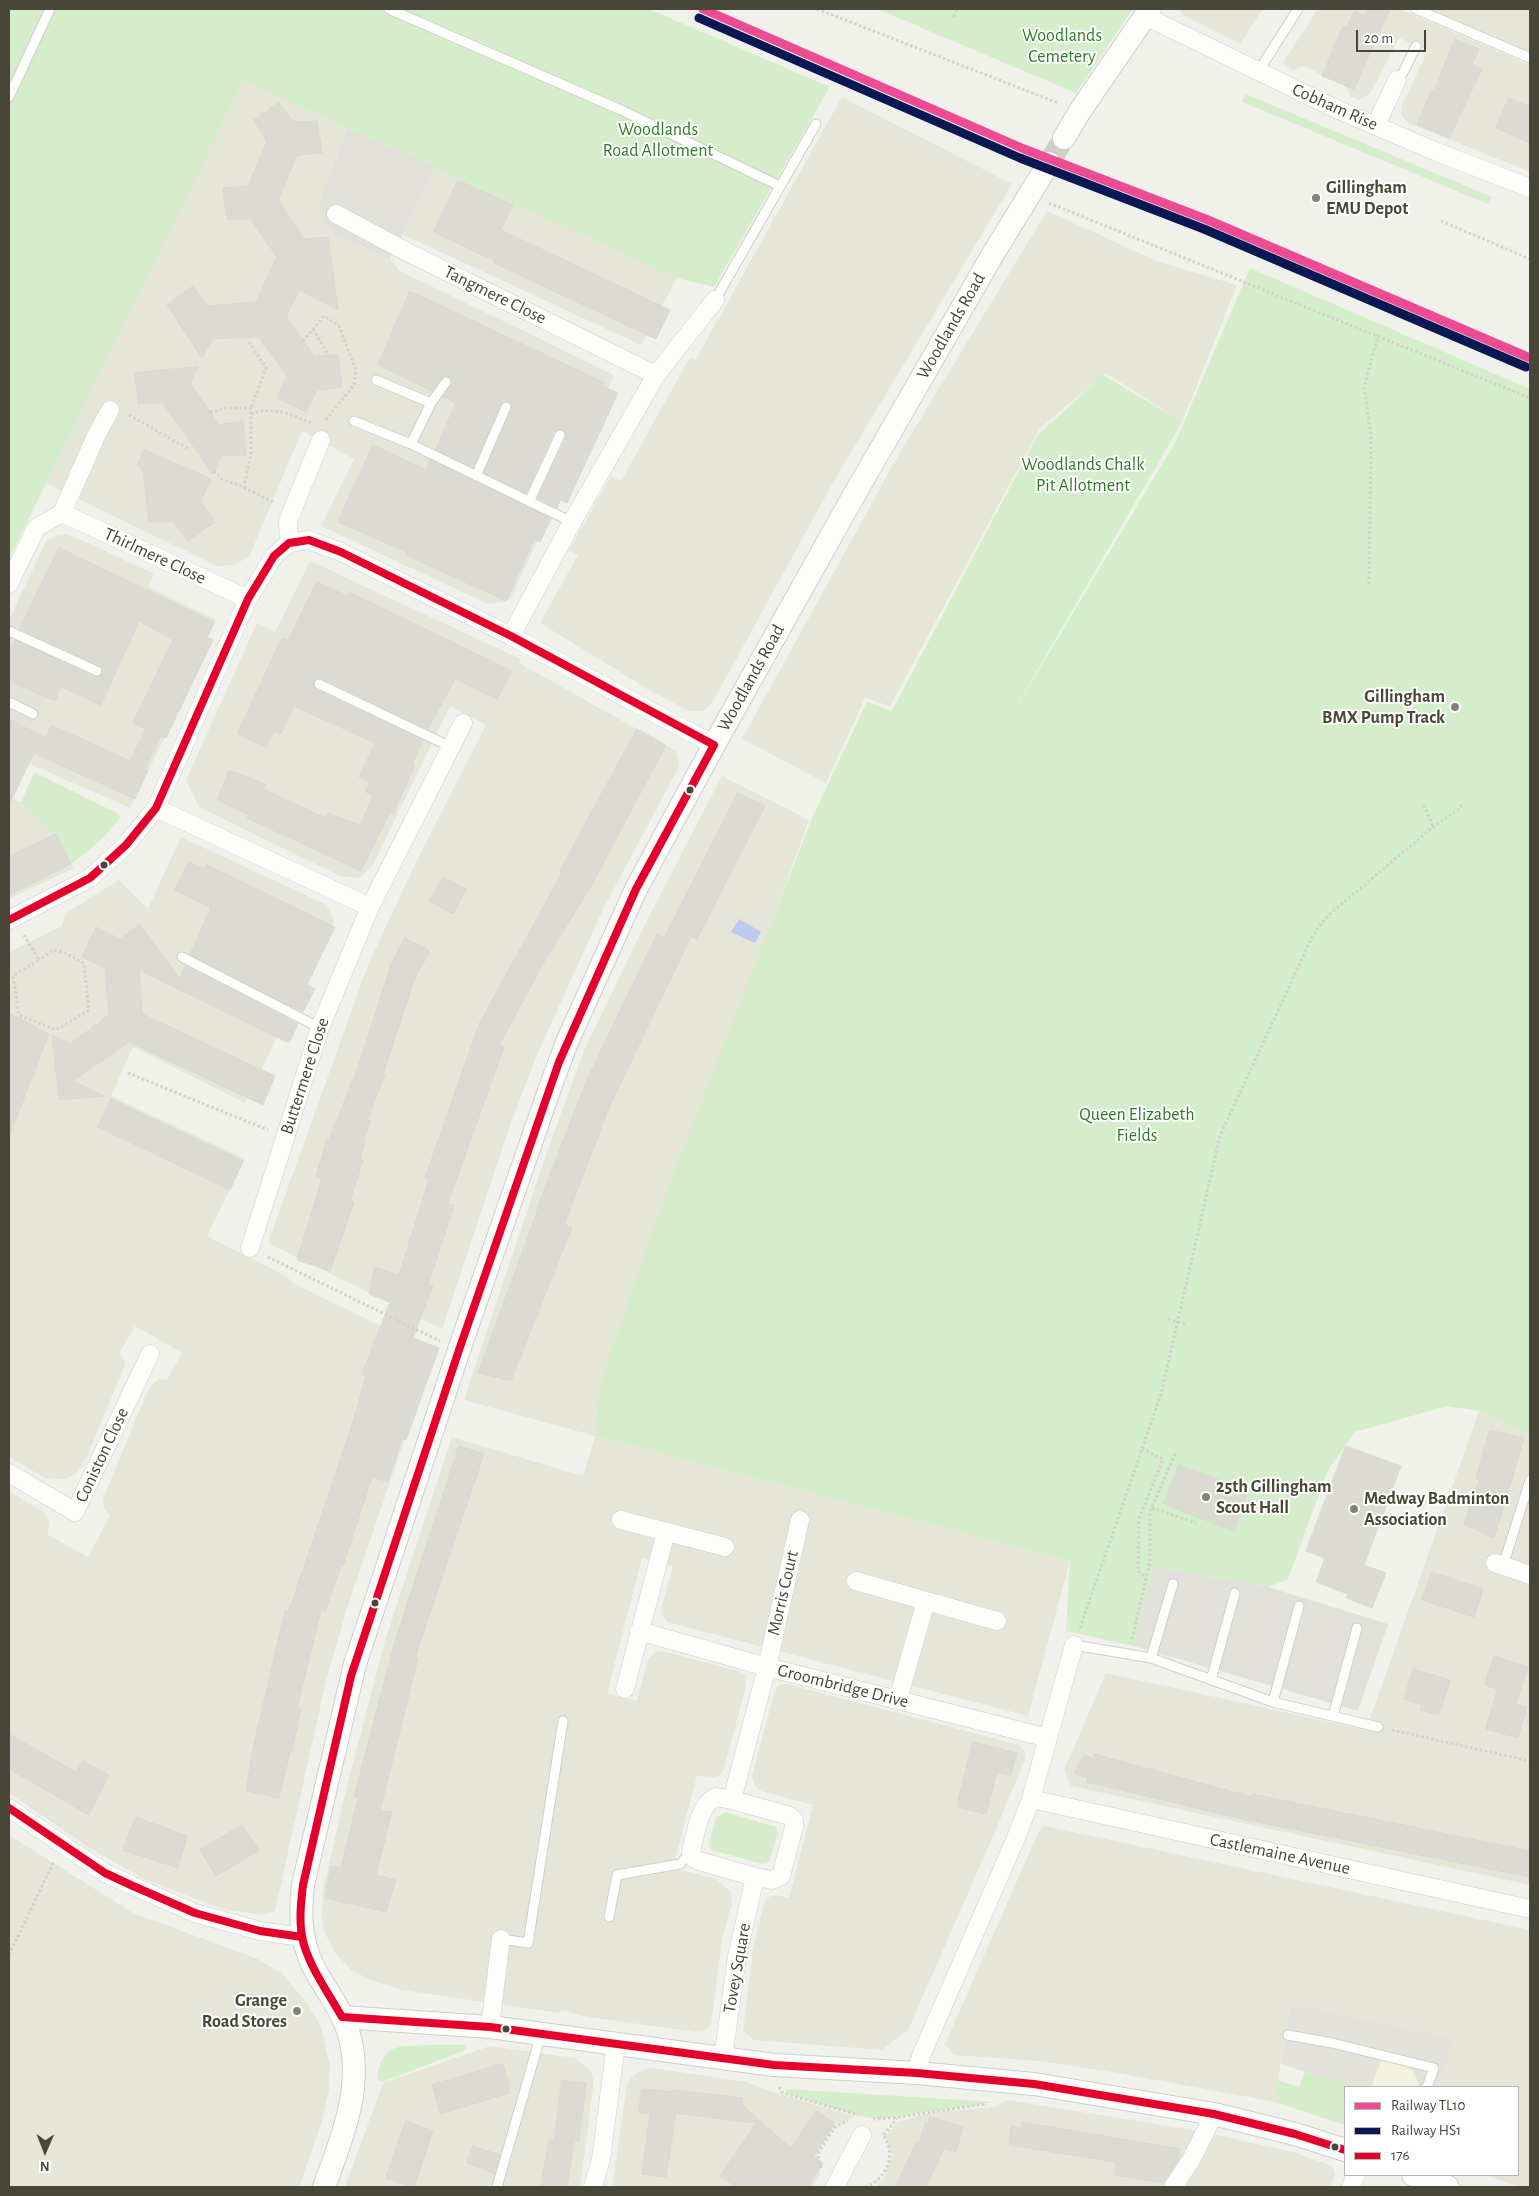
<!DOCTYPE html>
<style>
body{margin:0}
#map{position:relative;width:1539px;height:2196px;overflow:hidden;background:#f1f1eb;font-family:"Alegreya Sans",sans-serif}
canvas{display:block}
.frame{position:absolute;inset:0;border:10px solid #484737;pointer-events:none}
.legend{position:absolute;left:1344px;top:2086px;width:175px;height:90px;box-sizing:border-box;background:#fff;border:1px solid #b6b5af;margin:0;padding:6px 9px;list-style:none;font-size:15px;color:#484737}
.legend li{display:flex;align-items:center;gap:10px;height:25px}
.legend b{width:25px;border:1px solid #b6b5af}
.north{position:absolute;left:20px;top:2126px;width:50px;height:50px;-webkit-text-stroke:4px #fff;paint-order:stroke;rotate:181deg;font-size:14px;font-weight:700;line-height:20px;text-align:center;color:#484737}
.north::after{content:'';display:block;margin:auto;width:18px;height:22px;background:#484737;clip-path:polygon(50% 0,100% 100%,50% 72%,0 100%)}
.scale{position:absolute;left:1356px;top:30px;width:70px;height:22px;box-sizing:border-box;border:2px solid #484737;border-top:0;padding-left:6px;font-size:15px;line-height:18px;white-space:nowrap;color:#484737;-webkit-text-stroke:4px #fff;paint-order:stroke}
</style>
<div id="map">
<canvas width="1539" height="2196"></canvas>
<div class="frame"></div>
<ul class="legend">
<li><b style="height:6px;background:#ee4b95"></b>Railway TL10</li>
<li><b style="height:6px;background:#091855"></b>Railway HS1</li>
<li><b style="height:6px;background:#e4002b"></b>176</li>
</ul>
<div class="north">N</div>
<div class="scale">20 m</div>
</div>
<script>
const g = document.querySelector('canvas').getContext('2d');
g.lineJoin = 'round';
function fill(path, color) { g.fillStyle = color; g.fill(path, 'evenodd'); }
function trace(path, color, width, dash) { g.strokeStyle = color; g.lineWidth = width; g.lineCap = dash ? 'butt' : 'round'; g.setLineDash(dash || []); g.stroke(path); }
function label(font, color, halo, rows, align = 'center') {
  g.font = font + ' "Alegreya Sans",sans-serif'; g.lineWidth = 4; g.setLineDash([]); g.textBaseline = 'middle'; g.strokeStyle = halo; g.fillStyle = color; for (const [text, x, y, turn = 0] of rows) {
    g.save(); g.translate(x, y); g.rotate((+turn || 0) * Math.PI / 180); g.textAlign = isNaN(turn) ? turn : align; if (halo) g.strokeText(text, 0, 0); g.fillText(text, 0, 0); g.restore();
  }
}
fill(new Path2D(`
 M1179,9h84l-23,35 -56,-28z
 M1318,9h82l130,56v107l-122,-49 -5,-6 -2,-4 1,-8 26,-55 -29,-12 -29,56 -11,6 -8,-3 -5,-10 -42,-21 -11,4 -11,-6z
 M1425,9h105v45z
 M243,79l105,49 -28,71 17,36 53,24 10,12 214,104 -103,223 -8,4 -15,2 -167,-78 33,-67 -52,-28 -53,126 -16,8 -16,1 -172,-83z
 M842,97l170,87 -177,295 -124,226 -9,6h-13l-38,-20 -111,-68 38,-68 -9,-5 42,-74 10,5 69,-124 6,2z
 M435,167l242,111 -36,67 -239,-111z
 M1047,211l112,51 78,23 -55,137 -76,-49 -66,55 -150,278 -25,-8 -39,85 -84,-44 157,-285z
 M59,534l9,1 16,6 70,33 -5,13 67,33 -52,119 -34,69 -109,-48 -12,27v-50l16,8 22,-47 -5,-2 7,-17 75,-41 -101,-48 24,-50z
 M310,561l211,98 -2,4 157,88 2,7 1,9 -75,140 -68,150 -27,71 -67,201 -174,-86 100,-278 50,-107 68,-133 -36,-19 -77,159 -14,13 -19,-2 -141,-69 -13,-27 71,-157 18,9z
 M722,776l87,44 -54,148 -102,261 -50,145 -6,31 -2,31 475,125 -42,155 -361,-94 -5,-7 -1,-6 12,-43 -31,-8 -35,135 30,8 11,-42 7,-7 7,-1 76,20 7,5 1,10 -22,83 -5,7 -11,2 -11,-3 -24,93 43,11 15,13 1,12 -10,35 -11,86 -7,6 -8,1 -108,-15 -27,-7 -1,3 -158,-23 -31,-10 -20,-10 -16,-17 -12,-24 -1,-15 1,-23 22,-97 39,-150 68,-207 131,39 12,-40 -131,-36 79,-237 40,-110 60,-125z
 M9,796l12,7 35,31 18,34 -65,31z
 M181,837l146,68 7,16 -89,182 -112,-56 -22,49 134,63 -38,77 75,38 15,11 111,54 26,14 -88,258 -21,74 -50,226 -11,4 -42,-6 -78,-30 -53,-30 -82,-56v-302l36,22 5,9 -3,12 41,23 22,-42 -6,-6 -1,-10 44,-107 7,-10 6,-3 7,1 15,-27 -47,-27 -16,28 5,5 1,6 -37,89 -12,20 -11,5 -20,-1 -36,-21v-505l53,-26 3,-12 54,-34 29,29z
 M1479,1411l51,23v451l-459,-99 -7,-16 42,-97 260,57z
 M787,1684l232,61 6,6 1,6 -32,77 -86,196 -26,20 -128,-10 -11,-9 10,-82 11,-46 5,-6 5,-2 15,3 24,-93 -52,-14 -5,-4 -3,-6 -1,-5 23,-86 3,-5z
 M1045,1826l485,104v257h-10l-36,-12h34v-88h-80l17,-49 -165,-35 -15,99 -157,-29 -78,-12 -86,-6 -9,-11 94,-213z
 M9,1835l124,78 125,46 24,14 25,30 14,24 9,38 -1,25 -7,31 -23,66h-290z
 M490,2046l85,12 15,12 3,8v11l-13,98h-235l38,-104z
 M653,2068l93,14 27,10 80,24 -1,3 -22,5 -18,35 8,15 -8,13h-200l15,-102 4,-8 11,-7z
 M1008,2100l190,31 -33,56h-289l8,-9 8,-22 -6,-20 12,-14 32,-9 63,-6z
 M1213,2134l80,18 39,14 3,8 -5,13h-148z`), '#e5e5d8');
fill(new Path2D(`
 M1381,2059l30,10 8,14 -2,4h-46z`), '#f4f2de');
fill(new Path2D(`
 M23,590l101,49 -28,62 -47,-21 -7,15 5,3 -22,47 -16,-8v-117z
 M1290,2003l165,35 -17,49h-21l2,-4 -8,-14 -29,-10 -11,28h-19l-71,-23z`), '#e4e3db');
fill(new Path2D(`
 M9,9h640l181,78 -116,200 -37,-9 -434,-198 -234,479z
 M877,9h256l-57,84z
 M1246,94l246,103 -4,7 -246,-102z
 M1250,268l280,121v1045l-51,-23 -32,-5 -92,26 -27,38 -40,109 -20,8 -113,-20 -21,79 -68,-15 4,-70 -475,-125 2,-31 6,-31 50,-146 159,-410 55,-116 25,9 145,-275 66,-61 79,47 -180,309 173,-288z
 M34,772l85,42 1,4 -20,23 -29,23 -15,-30 -35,-31z
 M725,1812l51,15 2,6 -9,29 -6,2 -52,-14 -2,-6 7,-26z
 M429,2045h35l2,3 -3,3 -81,31 -4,-2c-1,-5 0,-7 1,-12 7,-27 28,-21 50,-23z
 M1305,2072l47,15h-7v38l-70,-23 2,-22 22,7z
 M786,2089l209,13 -118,17 -18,-3 -73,-23z`), '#d4edcb');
fill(new Path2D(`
 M348,128l87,39 -45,92 -53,-24 -13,-15 -4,-21z
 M1155,1567l113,20 120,37 -30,87 -224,-65 17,-70z`), '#e1e0db');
fill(new Path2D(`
 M739,919l22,13 -6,11 -24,-11z`), '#bbcaef');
const building = new Path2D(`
 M1367,9h23l-36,80 -32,-13 21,-50 4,1 7,-16 10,4z
 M1455,39l24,10 -7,16 10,4 -33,69 -32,-14 15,-34 2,1z
 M1509,98l21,9v36l-34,-15z
 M279,103l15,19 23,-1 5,32 -25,2 -19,45 26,39 24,-2 10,73 -39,-20 -13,27 28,39 24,-1 4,32 -25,3 -11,22 -29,-14 10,-22 -28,-39 -47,2 -10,19 -35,-53 26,-19 15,20 48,-4 21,-45 -27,-38 -23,1 -4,-32 25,-2 19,-44 -13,-22z
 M458,180l55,25 -12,25 169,80 -14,29 -162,-76 1,-2 -61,-29z
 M410,291l195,92 -3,3 16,7 -51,110 -7,-3 -3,8 -19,-10 28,-60 -1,-6 -3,-3 -5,1 -3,2 -28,61 -42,-20 28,-64 -1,-5 -3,-3 -5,1 -3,3 -27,62 -37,-18 20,-46 -13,-6 8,-12v-6l-4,-3 -4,1 -11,14 -54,-26z
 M198,367l-8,16 29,42 24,-4 3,34 -25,1 -8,18 -50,-71 -25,1 -3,-31z
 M373,445l53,25 4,-10 121,59 -11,23 -6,-3 -28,62 -100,-46 1,-3 -69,-30z
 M145,450l66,29 -10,22 14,21 -27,19 -14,-19h-25l-6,-53 -6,-3z
 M59,548l155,74 -7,15 6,3 -47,98 -5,-2 -16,33 3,1 -13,29 -101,-46 -25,52v-86l37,19 5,-13 79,36 16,-32 -13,-6 40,-83 -34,-19 -38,84 -40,-18 -6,14 -46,-20v-28l6,-13 79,37 6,-1 3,-3 -1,-5 -2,-3 -80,-36z
 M317,582l30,14 4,-3 161,78 -15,28 -42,-20 -27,50 -106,-51h-4l-4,3 -1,4 3,5 107,50 -11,24 3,1 -22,49 -3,-2 -29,59 -114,-53 2,-3 -32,-15 12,-30 36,14 -2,5 63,29 2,-5 32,12 13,-29 -7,-4 4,-10 -11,-5 16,-34 -81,-37 -13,28 -7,-3 -8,16 -29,-13 45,-96 6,2z
 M637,729l29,16 -76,143 -46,74 -45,83 5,2 -56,156 6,3 -26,79 5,1 -20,52 26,10 -33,92 -4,-1 -14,43 -16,-5 -29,89h-2l-16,46 -4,-2 -24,98 4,1 -9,43h-2l-11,46 -33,-7 7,-43 32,-137h4l63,-186 14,-49 -4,-2 28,-72 -21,-8 6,-27 24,8 30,-96 -4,-1 54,-154 83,-151 -2,-2z
 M738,793l27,13 -68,133 -6,-2 -81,168 -46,120 8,2 -61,154 -33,-8 60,-164 -1,-1 50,-128 70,-146 7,4z
 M56,834l15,30 -62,31v-38z
 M189,862l16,7 2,-4 128,62 -28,58 8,4 -12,23 -113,-58 21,-46 -36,-18z
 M443,877l23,12 -13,25 -23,-13z
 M140,924l40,55 5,-13 113,58 -9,19 -150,-73 3,44 133,62 -12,29 -134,-63 -56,39 31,15 -45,4 -7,-65 18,9 39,-29 -4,-47 -23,-11 14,-30 24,12z
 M405,938l25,13 -16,29 -31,94 2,1 -18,45 4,1 -8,20 2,1 -5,17 3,1 -13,41 4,1 -24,69 -33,-11 25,-82 -6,-2 11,-37 2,1 30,-76 32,-99z
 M9,1013l40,21 -39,100 -1,-1z
 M111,1099l132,62 -13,29 -132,-63z
 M1490,1430l34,8 -30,100 -30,-14 15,-44 -3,-1z
 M459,1446l25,8 -69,203 3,1 -38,153 12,1 -16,63 20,5 -10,32 -61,-14 6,-32 10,2 17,-70 -4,-1 40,-152z
 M1346,1446l55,20 -37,99 22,8 -14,35 -26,-10 2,-4 -32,-12 9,-24 -19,-7z
 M1179,1465l69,26 -14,40 -70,-27z
 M1432,1572l51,17 -9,28 -52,-17z
 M1494,1656l34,11 -12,37 11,3 -9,31 -32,-9 11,-40 -12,-4z
 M1414,1669l36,11 -11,35 -19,-5 2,-5 -18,-6z
 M9,1734l67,38 7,-11 26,14 -20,40 -80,-46z
 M973,1742l44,11 -6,22 -14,-3 -11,42 -29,-7z
 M1094,1754l158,43v-3l278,57v26l-283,-57 -160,-38 1,-4 -14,-4 10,-19 9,3z
 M136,1817l51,19 -9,32 -55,-18z
 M242,1825l17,25 -43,26 -16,-26z
 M503,2064l6,21v8l-69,21 -8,-29z
 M562,2080l24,3 -7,58h-5l-7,46h-26l8,-46h5z
 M642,2089l32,3v-2l69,8 -1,7 49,43 25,-37 19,12 -21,34 9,6 -15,24h-71l-17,-11 36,-53 -80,-10 -10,64 -24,-3 8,-60 -11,-2z
 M930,2117l33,10 -7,25 -12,-4 -18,39h-31l22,-46 3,1 5,-19 3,1z
 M406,2121l27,10 -19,56 -28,-9z
 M1022,2122l158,27 -2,11 -14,23 -49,-8v-13l-106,-17 2,-19 11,2z
 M473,2146l27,9 -6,18 -27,-10z`);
fill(building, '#dbdad3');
trace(building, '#d9d9d1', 1);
trace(new Path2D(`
 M1049,163l15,-25`), '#cfcfc7', 22, [22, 11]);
const service = new Path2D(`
 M389,9l232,101 159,76
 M1416,9l114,49
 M1258,72l40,-63
 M1397,80l7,-9 12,-25
 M9,97l41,-88
 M715,300l101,-176
 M376,380l55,23 -20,41
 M431,403l15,-21
 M354,421l57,23 161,78
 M476,476l30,-69
 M529,502l31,-67
 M9,631l88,40
 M319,684l132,63
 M9,702l24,12
 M182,957l138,71
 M1503,1566l27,-86
 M1074,1645l77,13 122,44 105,25
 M1151,1658l22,-74
 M1211,1680l24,-87
 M1273,1702l26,-96
 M1333,1716l24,-88
 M609,1917l8,-42 63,-11 11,-12
 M501,1939l27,4 35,-222
 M1288,2035l44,8 102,25 -7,19
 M497,2187l44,-153`);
const minor = new Path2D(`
 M1145,16l189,92 103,44 93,36
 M1376,125l21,-45
 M336,214l73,39 247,122
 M62,513l186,86
 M289,543l-1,-22 33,-81
 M9,584l27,-56 26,-15 34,-77 14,-26
 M511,636l61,-114 84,-147 59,-75
 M156,808l214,99
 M9,920l81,-42 36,-33 30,-37 92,-209 26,-43 15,-13 20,-3 32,12 170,84 203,109
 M250,1248l70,-220 50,-121 93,-184
 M9,1473l66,39 75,-158
 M621,1520l104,27
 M1495,1563l35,12
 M856,1581l141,40
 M639,1631l128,36 281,71
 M625,1689l41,-157
 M898,1699l28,-98
 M1031,1799l499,110
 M732,1800l58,16 4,4v7l-13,49 -9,4 -17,-3
 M9,1808l96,65 28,13 62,27 65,18 42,6
 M490,2027l11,-88
 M723,2059l14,-102 18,-80 -56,-16 -5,-3 -3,-6c5,-18 7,-47 25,-55l16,3 35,-133 33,-147
 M917,2073l4,-17 95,-218 15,-39 43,-154
 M593,2187l8,-28 15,-115
 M835,2187l27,-52
 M1173,2187l18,-27 23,-46
 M1351,2187l5,-12`);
const tertiary = new Path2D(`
 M1064,138l16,-27 70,-102
 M342,2017l148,10 284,38 143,8 117,11 180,30 81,20 50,16
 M1413,2175l35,12
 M324,2187c18,-49 41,-103 24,-156 -6,-19 -18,-36 -29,-54 -18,-30 -20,-58 -16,-92l52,-221 104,-314 92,-265 16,-43 69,-153 78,-144 139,-248 140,-243 56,-91`);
trace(service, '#cfcfc9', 11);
trace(minor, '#cfcfc9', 19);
trace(tertiary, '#cfcfc9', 24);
trace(new Path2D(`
 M817,9l241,94
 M954,17l3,-8
 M1049,203l481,195
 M1441,221l89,38
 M313,329l16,27
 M303,341l21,-25 15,10 17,44 -2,15 -29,36
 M249,342l17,26 -15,40
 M210,412l16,-4h25v46l-7,33
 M251,414c20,-8 41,0 60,9
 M129,415l60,34
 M214,471l9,9 16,5 36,18
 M1369,584l2,-148 -7,-48 14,-53
 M1424,805l9,22
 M24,935l15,25 -26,16 6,39 37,15 33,-20 -5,-47 -19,-10 -12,-3 -14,10
 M128,1073l140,57
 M268,1257l172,84
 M1168,1319l18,5
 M1142,1449l21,10 -24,60 -1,51 2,4 6,2
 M1152,1508l44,15
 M1080,1628l81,-234 59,-258 92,-199 8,-12 11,-12 102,-86 26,-18 3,-5
 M1132,1639l18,-77v-51l26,-59
 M1392,1730l138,31
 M9,1955l45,-94
 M779,2087l4,6 75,22
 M873,2119l20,-1 93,-14
 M884,2135l13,-17
 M821,2168l-3,-11 1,-6 17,-25 12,-5
 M865,2187c22,-7 33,-35 17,-53`), '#d2d1cb', 3, [2.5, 2.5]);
trace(service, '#fdfdfc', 9);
trace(minor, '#fdfdfc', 18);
trace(tertiary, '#fdfdfc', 22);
trace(new Path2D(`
 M9,920l81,-42 36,-33 30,-37 92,-209 26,-43 15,-13 20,-3 32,12 170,84 203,109 -78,144 -77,173 -100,288 -108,326 -48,209c-2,17 -4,34 -1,51 4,26 27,58 40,81l148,10 284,38 143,8 117,11 180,30 81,20 50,16
 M9,1808l96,65 28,13 62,27 65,18 42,6`), '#e4002b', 8);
trace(new Path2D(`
 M703,9l321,140 184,71 322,138`), '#ee4b95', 9);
trace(new Path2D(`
 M699,18l321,140 184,71 322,138`), '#091855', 9);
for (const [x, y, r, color] of [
 [1316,198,5,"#838276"],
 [1455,707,5,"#838276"],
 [690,790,4.5,"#484737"],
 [104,865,4.5,"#484737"],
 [1206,1497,5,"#838276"],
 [1354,1509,5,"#838276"],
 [375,1603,4.5,"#484737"],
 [297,2011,5,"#838276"],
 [506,2029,4.5,"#484737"],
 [1335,2147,4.5,"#484737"]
]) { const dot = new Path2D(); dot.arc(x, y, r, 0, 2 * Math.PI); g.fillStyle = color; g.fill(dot); trace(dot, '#fff', 2); }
label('18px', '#2d7b28', '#fff', [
 ["Woodlands",1062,36],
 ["Cemetery",1062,57],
 ["Woodlands",658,130],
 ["Road Allotment",658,151],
 ["Woodlands Chalk",1083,465],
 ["Pit Allotment",1083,486],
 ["Queen Elizabeth",1137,1115],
 ["Fields",1137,1136]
]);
label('18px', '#484737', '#fff', [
 ["Cobham Rise",1335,107,24],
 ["Tangmere Close",495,295,26],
 ["Woodlands Road",951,326,-60],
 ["Thirlmere Close",155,556,25],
 ["Woodlands Road",751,678,-61],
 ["Buttermere Close",305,1076,-72],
 ["Coniston Close",102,1455,-65],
 ["Morris Court",783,1593,-77],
 ["Groombridge Drive",843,1686,14],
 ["Castlemaine Avenue",1280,1854,12],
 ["Tovey Square",737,1968,-80]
]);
label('bold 18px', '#484737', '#fff', [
 ["Gillingham",1326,188],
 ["EMU Depot",1326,209],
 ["Gillingham",1445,697,"right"],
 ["BMX Pump Track",1445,718,"right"],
 ["25th Gillingham",1216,1487],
 ["Scout Hall",1216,1508],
 ["Medway Badminton",1364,1499],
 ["Association",1364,1520],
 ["Grange",287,2001,"right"],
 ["Road Stores",287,2022,"right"]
], 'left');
</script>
